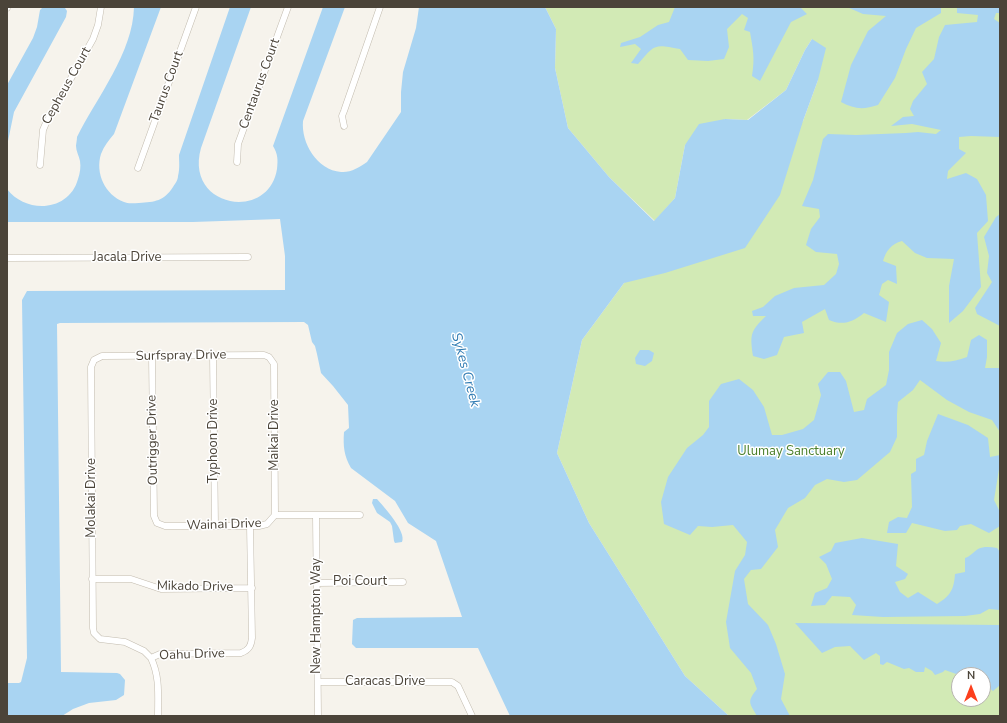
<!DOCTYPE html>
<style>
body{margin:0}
#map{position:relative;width:1007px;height:723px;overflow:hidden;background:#f6f3ec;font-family:"Nunito Sans",sans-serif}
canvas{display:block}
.frame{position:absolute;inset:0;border:8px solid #4b4439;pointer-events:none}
.north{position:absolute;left:951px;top:667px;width:40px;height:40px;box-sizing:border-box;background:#fff;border:1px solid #b7b4b0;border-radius:50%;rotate:0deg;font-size:11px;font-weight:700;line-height:16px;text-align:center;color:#4b4439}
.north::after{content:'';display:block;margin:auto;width:14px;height:18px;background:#fc3f1d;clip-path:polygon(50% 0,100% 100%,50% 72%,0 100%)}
</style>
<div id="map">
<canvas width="1007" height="723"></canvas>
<div class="frame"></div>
<div class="north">N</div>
</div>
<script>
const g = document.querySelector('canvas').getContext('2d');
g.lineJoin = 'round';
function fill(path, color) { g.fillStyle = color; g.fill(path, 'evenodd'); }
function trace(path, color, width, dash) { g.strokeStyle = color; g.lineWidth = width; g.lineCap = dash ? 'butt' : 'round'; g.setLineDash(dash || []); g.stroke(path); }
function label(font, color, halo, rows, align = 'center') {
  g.font = font + ' "Nunito Sans",sans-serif'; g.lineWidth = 3; g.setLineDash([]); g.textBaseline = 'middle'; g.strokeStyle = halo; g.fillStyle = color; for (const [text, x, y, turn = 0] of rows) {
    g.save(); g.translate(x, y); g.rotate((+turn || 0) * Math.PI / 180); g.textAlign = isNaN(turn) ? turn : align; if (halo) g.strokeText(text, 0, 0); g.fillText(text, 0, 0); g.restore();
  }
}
fill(new Path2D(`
 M545,7h455v709h-271l-44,-40 -96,-153 -32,-70 25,-113 42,-57 179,-162 15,-41 -6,-41 -7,11 -19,40 -39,30 -22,-1 -40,26 -10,53 -20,23 -46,-44 -41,-49 -13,-60 1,-39zM959,675h24v24h-24z`), '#d2eab5');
fill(new Path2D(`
 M43,7l22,1 2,3 -1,6 -52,95 -7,34v-61l26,-47 4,-11 3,-17z
 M134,7h27l-47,127c-5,6 -10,12 -13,20 -6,19 4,41 23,48 4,2 10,1 15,1 16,-1 25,-2 34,-16 2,-3 5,-7 5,-11 2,-7 1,-15 1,-21l51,-148h21l-50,141c-17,60 68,74 76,21 1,-9 1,-15 -4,-23l50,-139h22l-42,114c-2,22 14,49 38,51 9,1 19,-5 26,-10l34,-50v-20l2,-20 13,-44 3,-21h126l11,22 -1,39 13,60 41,49 45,44 21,-23 10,-53 14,-21 26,-5 23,1 38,-30 19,-40 7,-11 14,9 -8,32 -15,41 -23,74 -35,53 -80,25 -41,10 -42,57 -25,113 32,70 96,153 44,40h-219l-32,-68h-122l-4,-4 1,-24 4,-2 105,-1 -26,-76 -28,-18 -13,-22 -44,-33c-7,-12 -8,-22 -7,-36l5,-4 -1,-23 -15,-19 -12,-13 -4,-19 -2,-8 -3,-4 -4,-17 -4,-3 -244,1 -3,1 4,348 56,1 3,1 5,6 -1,15 -8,5 -27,3 -16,6 -11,7h-55v-33h12l2,-1 6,-24 -5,-358 5,-9 258,-1v-34l-5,-37 -87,3h-186v-33c19,25 62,23 71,-10 2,-6 3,-12 2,-18 -1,-5 -4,-10 -4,-15 0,-2 1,-6 1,-9 20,-40 56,-84 57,-130z
 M675,7h125l7,7 -16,8 -31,59 -8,-5c3,-19 1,-26 -2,-44l-6,-2 4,-12 -6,-4 -15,15 2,18 -5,12 -16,2 -20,-1 -8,-11c-26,-5 -25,-5 -42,15l-7,-1 10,-14 -6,-5 -15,3 1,-4 19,-6 18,-12 11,-3z
 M847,7h94v6l-25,15 -10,21 -11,29 -17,27c-15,5 -24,4 -37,-3l10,-37 17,-34 18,-15 -23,-2z
 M957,7h43v6h-4l-2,6 6,4v114l-29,-1 -12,1v12l7,4 -18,18 -1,8 19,-6 11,6 9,16 2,26 -11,12 4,54 -18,24 -14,12v-37l5,-27 -27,-1 -12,-5 -13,-12c-11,3 -16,10 -19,20l13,5 1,18 -9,-4 -6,4 -3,11 10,7 -3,20 -22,-9c-11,9 -21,13 -35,7l-4,-11 -23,13 2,11 -20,4 -7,18 -13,4 -11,-3c-3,-21 -3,-25 13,-40h-13l-1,-5 11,-4 12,-11 19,-8 30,-3 12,-11 3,-10 -2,-10 -21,-2 -10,-7 5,-16 9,-12 -1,-8 -17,-3 11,-26 10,-41 5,-5 28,1 50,-2 12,-1 18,2 5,-4 -29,-6 -21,2 12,-9 11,-1 -4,-7 3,-8 14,-17 -5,-12 12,-13 5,-22 6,-12 32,-3 1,-7 -21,-2z
 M1000,214v112l-23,-12 -2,-6 17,-26 -5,-9 2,-17 -5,-19 12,-20z
 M922,320l10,9 9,14 -5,18c11,2 20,0 31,-4l4,-17 8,-5 8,5v17l-2,11h15v64l-8,-12 -23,-8 -22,-12 -27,-20 -7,10 -15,12 -1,12v23l-7,15 -33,28 -13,2 -17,-3 -12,6 -10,13 -17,10 -13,22 3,17 -17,22 -10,1 -7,9 4,25 20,21 8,19 9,30 -4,25 9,17h-33c-8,-14 -10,-14 0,-27l-6,-16 -21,-25 -4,-26 9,-51 10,-16 2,-13 -14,-17 -21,2 -14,-1 -8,9 -26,-11 -3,-22 7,-25 19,-29 16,-13 6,-8v-26l12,-17 18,-5 14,11 11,17 8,28h10l21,-6 11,-9 7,-25 -3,-11 10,-12h12l6,9 8,31 10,-2 3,-11 19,-14 3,-15v-18l8,-19 11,-9z
 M640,350h9l5,3 -2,8 -7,5 -9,-2 -1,-6z
 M938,414l30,11 20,13 2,19 10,-2v13l-1,1 -5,31 6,12v14l-11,7 -18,-9 -11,2 -3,4 -12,1 -33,-8 -6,10h-19l2,-11 9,-5 9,1 5,-11 -1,-33 5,-3v-12l8,-4 3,-14z
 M373,499h4c7,8 30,33 25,43l-7,1 -1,-2 -2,-15 -2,-4 -13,-9 -5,-10z
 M862,538l36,6 -2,22 12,8 -3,5 -10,3 5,10 8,6 10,-6 19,12c13,-8 17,-14 18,-30l10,-2v-14c6,-2 8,-6 13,-9 6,-3 13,-2 19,-1l3,4v58l-11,-1 -9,5 -15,2 -82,1 -31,-2 4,-10 -6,-8 -18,-1 -7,9 -14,1 4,-13 12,-5 5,-9 -6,-15 -7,-7 12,-6 4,-8z
 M795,623l205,2v60l-7,6 -10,-8v-8h-24l-14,-5 -2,2 -8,3 -3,-4 -7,-4 -1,5h-8l-7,-4 -5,1 -17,-7 -4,3 -3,-1v-8l-4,-3 -12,7 -14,-14 -15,1 -13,6z`), '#a9d4f2');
const minor = new Path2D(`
 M7,8v-1
 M344,126l-2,-10 2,-5 36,-104
 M237,162l1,-18 50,-137
 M40,165l3,-35 3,-7 47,-84 5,-14 3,-18
 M138,168l58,-161
 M7,258l241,-1
 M213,355l2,171
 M152,356l2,160 3,7 8,3h94l8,-2 8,-9h85
 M316,515l2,201
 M250,526l2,112c-1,8 -3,12 -11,15l-81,1 -9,4 -7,-7 -19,-9 -25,-3 -6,-6 -1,-5 -2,-261 3,-7 8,-4 162,-1 5,2 5,7 1,151
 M92,579h39l30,10 91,-1
 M317,583l86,-1
 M151,658c9,19 7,37 7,58
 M318,682h134l6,4 14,30`);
trace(minor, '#c2bbae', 7);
trace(minor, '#fff', 6);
label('13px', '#4b4439', '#fff', [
 ["Centaurus Court",260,84,-70],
 ["Cepheus Court",67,86,-61],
 ["Taurus Court",167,87,-70],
 ["Jacala Drive",127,258],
 ["Surfspray Drive",181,356,-1],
 ["Maikai Drive",275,435,-90],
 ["Outrigger Drive",153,440,-91],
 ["Typhoon Drive",214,441,-90],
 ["Molakai Drive",92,498,-90],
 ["Wainai Drive",224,525,-2],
 ["Poi Court",360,582],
 ["Mikado Drive",195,587,1],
 ["New Hampton Way",317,616,-90],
 ["Oahu Drive",192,655,-2],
 ["Caracas Drive",385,682]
]);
label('13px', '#4a7f2a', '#fff', [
 ["Ulumay Sanctuary",791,452]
]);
label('italic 14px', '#2e7ab2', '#fff', [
 ["Sykes Creek",465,370,75]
]);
</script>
